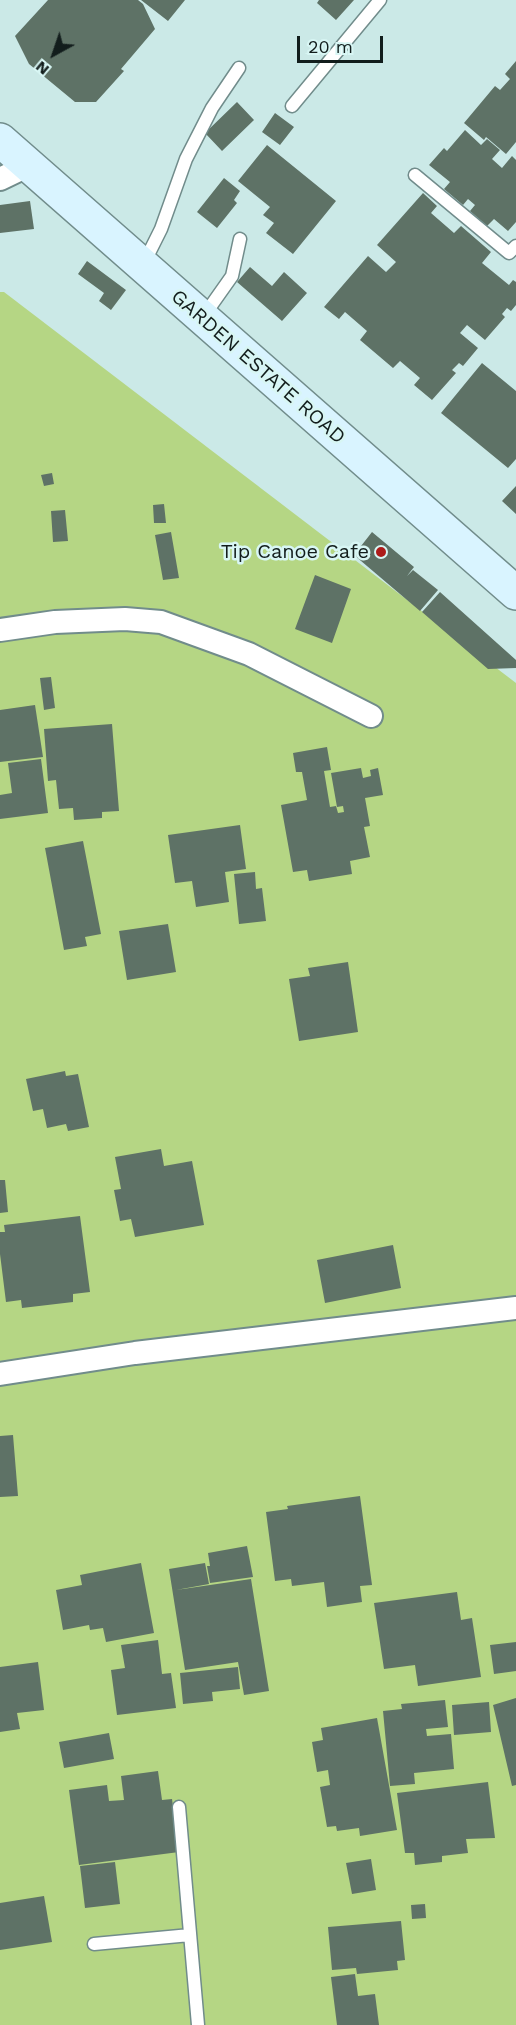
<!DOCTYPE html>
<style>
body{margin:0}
#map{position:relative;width:516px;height:2025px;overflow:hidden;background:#cbe9e7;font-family:"Work Sans",sans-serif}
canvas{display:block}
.north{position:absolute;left:24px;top:24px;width:60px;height:60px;-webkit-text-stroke:4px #d8f6f4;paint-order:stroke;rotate:220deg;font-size:16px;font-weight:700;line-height:24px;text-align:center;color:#121d1c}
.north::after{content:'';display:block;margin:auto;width:21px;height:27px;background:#121d1c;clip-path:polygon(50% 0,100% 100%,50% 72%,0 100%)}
.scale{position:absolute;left:297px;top:36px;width:86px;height:27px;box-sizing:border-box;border:3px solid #121d1c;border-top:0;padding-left:8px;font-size:18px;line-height:21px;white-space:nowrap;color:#121d1c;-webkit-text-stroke:4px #d8f6f4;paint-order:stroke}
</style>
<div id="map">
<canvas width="516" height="2025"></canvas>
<div class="north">N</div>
<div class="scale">20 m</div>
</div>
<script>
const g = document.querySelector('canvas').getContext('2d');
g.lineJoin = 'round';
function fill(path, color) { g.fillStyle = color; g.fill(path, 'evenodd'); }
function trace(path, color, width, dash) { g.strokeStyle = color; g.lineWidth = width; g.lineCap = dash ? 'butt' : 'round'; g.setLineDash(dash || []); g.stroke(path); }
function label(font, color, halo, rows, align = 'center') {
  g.font = font + ' "Work Sans",sans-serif'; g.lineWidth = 5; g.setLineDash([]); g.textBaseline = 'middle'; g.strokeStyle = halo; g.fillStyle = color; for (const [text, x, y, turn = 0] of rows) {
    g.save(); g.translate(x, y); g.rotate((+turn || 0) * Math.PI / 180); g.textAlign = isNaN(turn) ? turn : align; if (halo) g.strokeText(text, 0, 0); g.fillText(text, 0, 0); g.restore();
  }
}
fill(new Path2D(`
 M0,292h4l512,391v1342h-516z`), '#b5d684');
fill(new Path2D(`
 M48,0h90l5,4 12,25 -34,40 3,2 -28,31h-21l-46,-38 -14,-28z
 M141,0h44l-17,21z
 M319,0h35l-18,20 -19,-17z
 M516,61v81l-10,12 -20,-17 -2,3 -20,-17 31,-37 5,4 10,-11 -5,-5z
 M237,102l17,18 -32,31 -17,-18z
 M275,113l19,14 -14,18 -18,-13z
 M465,130l16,15 6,-6 13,11 -8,9 10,9 10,-12 4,4v62l-8,9 -14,-12 -7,7 -17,-15 5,-6 -7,-6 -5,6 -19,-16 6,-7 -21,-17 15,-17 3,3z
 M267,145l69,56 -43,53 -27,-21 8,-10 -11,-8 7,-8 -32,-26z
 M224,178l16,13 -6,9 3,3 -20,25 -20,-16z
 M423,193l14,13 -6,7 23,20 7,-7 30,26 -9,11 27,22 4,-5 3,2v23l-5,6 -4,-3 -5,6 3,3 -20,23 -18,-15 -7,8 18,15 -15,18 -4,-3 -7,7 4,3 -24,27 -18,-15 6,-7 -20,-17 -7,7 -33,-28 7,-9 -22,-19 -6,7 -15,-12 44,-51 18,16 10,-10 -19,-17z
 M30,201l4,28 -34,4v-28z
 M87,261l39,29 -15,20 -12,-9 5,-8 -26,-19z
 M250,267l22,19 12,-14 23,21 -25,28 -45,-39z
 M482,363l34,28v68l-8,9 -67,-55z
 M52,473l2,11 -10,2 -3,-11z
 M516,486v28l-14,-13z
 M164,504l2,19h-12l-1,-18z
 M65,510l3,31 -15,1 -2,-31z
 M171,532l8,46 -16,2 -8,-45z
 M372,532l42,35 -7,9 6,-6 25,20 -18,21 -66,-56z
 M315,575l36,14 -19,54 -37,-14z
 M440,592l76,68v8l-28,1 -66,-57z
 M51,677l4,31 -11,2 -4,-32z
 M35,705l8,52 -43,5v-52z
 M112,724l7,87 -17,1v6l-28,2 -1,-12 -14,1 -3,-29 -8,1 -4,-52z
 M327,747l4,23 -7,1 6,36 6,-1 2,7 6,-1 -1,-6 -6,1 -6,-34 30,-5 2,10 8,-2 -1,-6 8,-2 5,27 -18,3 5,28 -6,1 6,30 -20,4 2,13 -43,7 -2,-11 -14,2 -12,-67 26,-5 -5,-28h-6l-3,-19z
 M41,759l7,54 -48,6v-24l12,-2 -4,-30z
 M240,825l6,44 -21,3 4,30 -33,5 -4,-26 -17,2 -7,-48z
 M83,841l18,93 -16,3 2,9 -23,4 -19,-102z
 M255,872l1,17 6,-1 4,33 -27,3 -5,-50z
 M168,924l8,48 -49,8 -8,-49z
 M348,962l10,70 -59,9 -10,-62 21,-3 -2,-8z
 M65,1071l1,5 12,-2 11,53 -21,4 -2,-7 -19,4 -4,-19 -10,2 -7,-32z
 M161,1149l3,17 28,-5 12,64 -69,12 -4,-18 -11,2 -6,-31 7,-1 -6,-32z
 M0,1180h5l3,32 -8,1z
 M80,1216l10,76 -17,2v8l-51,6 -1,-8 -15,2 -6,-48v-22h5l-1,-7z
 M393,1245l8,43 -76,15 -8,-43z
 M13,1435l5,61 -18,1v-61z
 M360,1496l12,89 -12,1 2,16 -35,5 -3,-25 -32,4 -1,-7 -16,2 -9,-69 22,-3 -1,-3z
 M247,1546l6,31 -43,6 -3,-17h3l-2,-13z
 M141,1563l13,70 -48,9 -3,-14 -13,2 -1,-5 -26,5 -7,-40 26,-5 -2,-10z
 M205,1563l4,21 -33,6 75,-11 18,112 -25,4 -6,-33 -53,8 -16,-101z
 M457,1592l4,28 11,-2 9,59 -63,9 -3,-21 -31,4 -10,-66z
 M158,1640l4,34 9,-1 5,35 -59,7 -6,-45 14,-2 -4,-23z
 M516,1642v29l-22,3 -4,-29z
 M38,1662l6,48 -27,3 3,16 -20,3v-65z
 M238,1667l2,22 -28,3 1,9 -30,3 -3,-31z
 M516,1698v87l-4,1 -19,-81z
 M445,1700l3,27 -22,2 1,7 24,-2 3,35 -40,4 1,11 -25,2 -7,-75 19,-2 -1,-5z
 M489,1702l2,30 -37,3 -2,-30z
 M377,1718l20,112 -37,6 -1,-8 -22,3 -1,-5 -9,1 -7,-40 10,-2 -2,-15 -11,2 -5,-30 11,-2 -2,-12z
 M109,1733l5,26 -50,9 -5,-26z
 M158,1771l4,29 10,-1 7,53 -100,13 -10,-75 38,-5 2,16 15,-1 -3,-24z
 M488,1782l7,56 -29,1 2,14 -26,3v6l-27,3 -1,-12h-9l-8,-60z
 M371,1859l5,31 -24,4 -6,-31z
 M115,1862l5,42 -35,4 -5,-42z
 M44,1896l8,46 -52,8v-47z
 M425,1904l1,14 -14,1 -1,-14z
 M401,1921l4,39 -8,1 1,9 -41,4 -1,-6 -24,2 -4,-43z
 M355,1974l3,22 17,-2 4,31h-42l-6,-48z`), '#5e7266');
const lane = new Path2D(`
 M292,106l88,-106
 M415,175l94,78 7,-7
 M144,263l17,-34 25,-70 26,-51 27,-40
 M203,317l29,-41 8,-37
 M179,1807l19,218
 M94,1944l96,-9`);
const street = new Path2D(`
 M0,179l29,-14
 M0,630l55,-8 70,-3 36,3 88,32 122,62
 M0,1374l135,-21 381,-45`);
const secondary = new Path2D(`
 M0,140l516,453`);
trace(lane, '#718c8b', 15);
trace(street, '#718c8b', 26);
trace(secondary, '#718c8b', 36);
trace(lane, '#fff', 12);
trace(street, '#fff', 22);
trace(secondary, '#d9f4ff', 33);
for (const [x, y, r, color] of [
 [381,552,6,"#ad1c1a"]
]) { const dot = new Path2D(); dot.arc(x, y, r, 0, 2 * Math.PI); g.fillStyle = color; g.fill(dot); trace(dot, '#d8f6f4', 2); }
label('20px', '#121d1c', '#d8f6f4', [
 ["GARDEN ESTATE ROAD",258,367,41]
]);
label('20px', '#121d1c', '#d8f6f4', [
 ["Tip Canoe Cafe",369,552]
], 'right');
</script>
